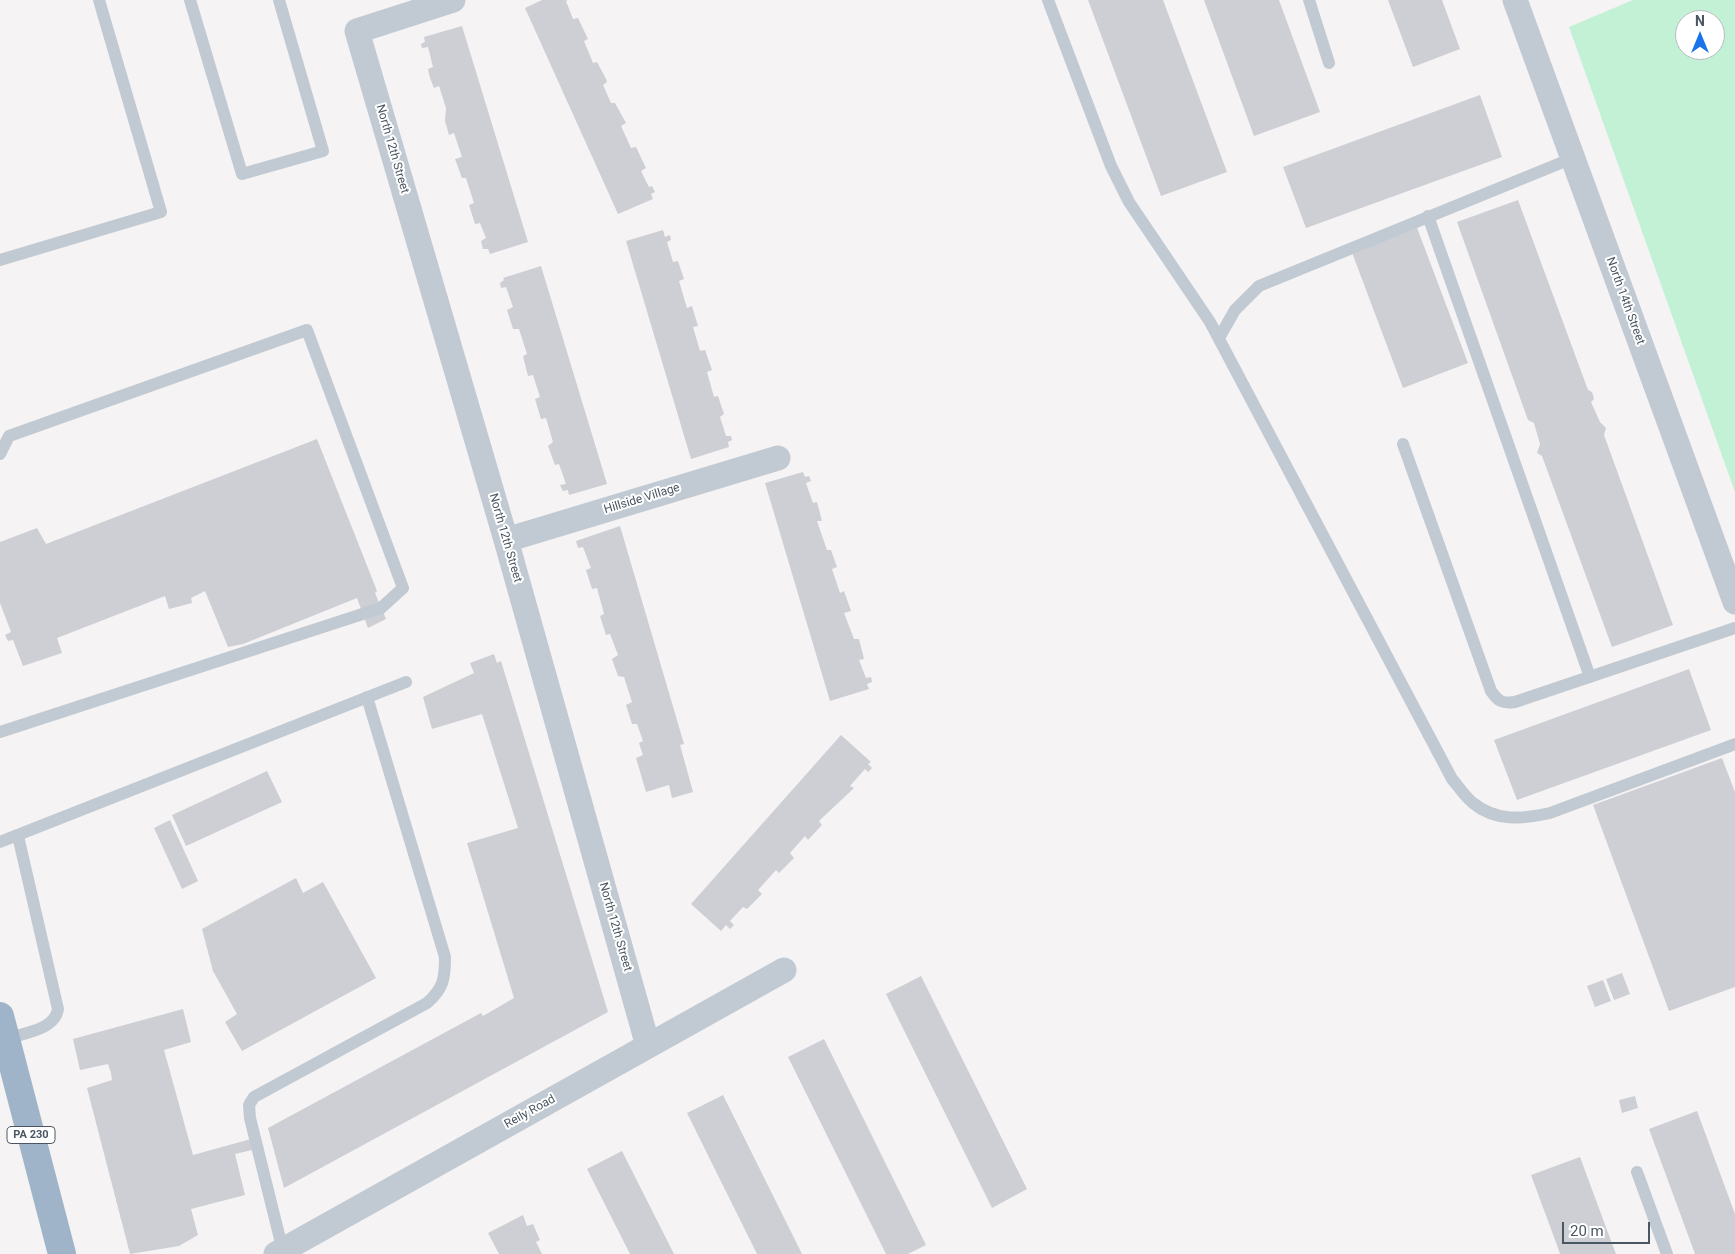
<!DOCTYPE html>
<style>
body{margin:0}
#map{position:relative;width:1735px;height:1254px;overflow:hidden;background:#f5f3f3;font-family:Roboto,sans-serif}
canvas{display:block}
.north{position:absolute;left:1675px;top:10px;width:50px;height:50px;box-sizing:border-box;background:#fff;border:1px solid #b7bbc0;border-radius:50%;rotate:0deg;font-size:14px;font-weight:700;line-height:20px;text-align:center;color:#4a5661}
.north::after{content:'';display:block;margin:auto;width:18px;height:22px;background:#1a73e8;clip-path:polygon(50% 0,100% 100%,50% 72%,0 100%)}
.scale{position:absolute;left:1562px;top:1222px;width:88px;height:22px;box-sizing:border-box;border:2px solid #4a5661;border-top:0;padding-left:6px;font-size:15px;line-height:18px;white-space:nowrap;color:#4a5661;-webkit-text-stroke:4px #fff;paint-order:stroke}
</style>
<div id="map">
<canvas width="1735" height="1254"></canvas>
<div class="north">N</div>
<div class="scale">20 m</div>
</div>
<script>
const g = document.querySelector('canvas').getContext('2d');
g.lineJoin = 'round';
function fill(path, color) { g.fillStyle = color; g.fill(path, 'evenodd'); }
function trace(path, color, width, dash) { g.strokeStyle = color; g.lineWidth = width; g.lineCap = dash ? 'butt' : 'round'; g.setLineDash(dash || []); g.stroke(path); }
function label(font, color, halo, rows, align = 'center') {
  g.font = font + ' Roboto,sans-serif'; g.lineWidth = 4; g.setLineDash([]); g.textBaseline = 'middle'; g.strokeStyle = halo; g.fillStyle = color; for (const [text, x, y, turn = 0] of rows) {
    g.save(); g.translate(x, y); g.rotate((+turn || 0) * Math.PI / 180); g.textAlign = isNaN(turn) ? turn : align; if (halo) g.strokeText(text, 0, 0); g.fillText(text, 0, 0); g.restore();
  }
}
fill(new Path2D(`
 M1633,0h102v492l-166,-465zM1685,20h30v30h-30z`), '#c3f1d5');
fill(new Path2D(`
 M542,0h26l-2,1 7,18 5,-1 10,21 -4,2 9,22 4,-1 9,17 1,3 -4,3 8,18h4l11,20 -5,3 10,22 5,-1 10,21 -5,3 8,16 3,-1 3,6 -4,2 2,5 -35,15 -93,-206z
 M1088,0h75l64,172 -66,24z
 M1204,0h75l41,112 -66,24z
 M1388,0h54l18,49 -47,18z
 M462,26l66,216 -38,12 -2,-5h-5l-2,-8 5,-3 -6,-15 -5,1 -6,-19 5,-2 -8,-25h-4l-7,-19 7,-2 -8,-24 -5,2 -4,-14 1,-13 -7,-22 -5,2 -4,-10 -2,-9 5,-2 -5,-20 -6,1 -1,-4 4,-2 -1,-5z
 M1480,95l22,62 -196,71 -23,-61z
 M1518,200l70,190 4,2 2,7 -3,3 9,20 6,6 -2,7 69,190 -61,22 -70,-191 -5,-3 3,-9 -6,-21 -6,-3 -71,-198z
 M1416,225l52,138 -65,25 -52,-138z
 M663,230l2,7 5,-2 1,5 -4,2 6,20 5,-1 6,18 -5,2 8,27 5,-2 6,20 -5,1 7,24 5,-1 7,20 -5,2 7,25 4,-1 6,18 -4,3 6,19h5l1,4 -4,2 1,5 -38,12 -65,-218z
 M541,266l66,218 -38,11 -1,-5 -5,1 -3,-6 6,-1 -7,-20 -4,1 -7,-19 5,-4 -7,-24 -5,1 -6,-20 5,-2 -7,-22 -5,1 -5,-20 4,-2 -8,-25h-6l-6,-19 6,-3 -7,-20 -5,1 -1,-5 4,-3 -1,-2z
 M317,439l60,152 -2,2 11,26 -18,9 -11,-30 -114,46 -15,3 -23,-56 -14,7 1,5 -23,6 -4,-13 -108,42 5,15 -39,13 -10,-26 -5,1 -3,-6 6,-3 -11,-29v-61l37,-14 9,16z
 M803,472l2,5 4,-1 2,5 -5,2 7,20 4,-1 5,19h-5l10,29h4l6,17 -5,2 8,24 4,-2 7,20 -7,2 10,26h5l5,20 -5,1 7,18 5,-1 1,5 -5,2 2,5 -39,12 -65,-218z
 M620,526l64,218 -4,1 13,47 -21,6 -3,-13 -23,7 -10,-34 7,-3 -4,-12 4,-2 -6,-17h-5l-6,-19 6,-3 -8,-25 -6,-1 -6,-17 6,-4 -8,-21 -4,1 -6,-19 4,-2 -7,-26 -5,1 -6,-19 5,-2 -8,-21 -5,1 -2,-7z
 M494,654l3,9 4,-2 107,351 -324,176 -16,-60 213,-115 2,3 31,-18 -47,-155 51,-15 -36,-114 -50,15 -9,-32 51,-24 -4,-10z
 M1689,669l22,61 -194,70 -23,-60z
 M841,735l30,27 -3,2 4,4 -4,4 -3,-3 -15,17 4,2 -35,33 3,4 -14,15 -3,-4 -15,17 4,5 -15,15 -3,-3 -18,20 4,4 -15,15 -4,-2 -13,14 4,4 -4,4 -4,-4 -5,6 -30,-27z
 M1722,758l13,34v195l-66,24 -76,-206z
 M267,771l15,31 -96,44 -14,-31z
 M170,820l28,61 -16,8 -28,-61z
 M296,878l7,15 20,-11 53,96 -134,73 -17,-29 12,-8 -24,-43 -11,-42z
 M1622,973l8,21 -16,6 -8,-21z
 M921,976l106,213 -35,19 -106,-214z
 M1603,980l8,21 -16,6 -8,-21z
 M183,1009l8,33 -27,8 29,105 58,-16 1,11 -17,4 10,41 -54,14 7,26 -19,11 -49,8 -43,-166 25,-8 -1,-7 -3,-9 -28,6 -7,-31z
 M824,1039l102,206 -18,9h-22l-98,-197z
 M723,1095l79,159h-45l-70,-141z
 M1635,1096l3,12 -16,5 -3,-13z
 M1697,1111l38,103v40h-40l-46,-125z
 M622,1151l4,8 48,95h-44l-43,-85z
 M1580,1157l27,73 9,24h-56l-2,-6 -27,-73z
 M523,1215l4,11 6,-2 7,16 -4,2 6,12h-43l-11,-21z`), '#cdcfd5');
trace(new Path2D(`
 M190,0l52,174 81,-23 -44,-151
 M1048,0l63,166 18,36 81,120 242,457c7,8 13,18 21,24 23,19 50,16 77,10l185,-69
 M1309,0l20,63
 M1428,216l162,461
 M0,260l161,-48 -62,-212
 M1219,338l16,-28 24,-24 314,-128
 M1403,444l88,247c7,10 11,13 24,11l220,-74
 M0,454l9,-18 298,-106 96,258 -22,20 -381,124
 M0,842l406,-160
 M6,1039c17,-6 49,-9 52,-30l-40,-173
 M1637,1172l30,82
 M283,1251l-33,-133 -1,-13 5,-8 173,-94c17,-15 18,-25 18,-46l-78,-260`), '#c1cad2', 12);
trace(new Path2D(`
 M453,0l-96,31 149,509 142,506
 M1515,0l220,602
 M506,540l272,-82
 M276,1254l508,-284`), '#c1cad2', 25);
trace(new Path2D(`
 M0,1016l62,238`), '#9fb4c9', 28);
for (const [x, y, w] of [
 [31,1135,48]
]) { const box = new Path2D(); box.roundRect(x - w / 2, y - 8.5, w, 17, 4); g.fillStyle = '#fff'; g.fill(box); trace(box, '#4a5661', 1); }
label('bold 11px', '#4a5661', null, [
 ["PA 230",31,1135]
]);
label('12px', '#4a5661', '#fff', [
 ["North 12th Street",392,149,74],
 ["North 14th Street",1625,301,70],
 ["Hillside Village",642,499,-17],
 ["North 12th Street",505,538,74],
 ["North 12th Street",615,927,74],
 ["Reily Road",530,1112,-29]
]);
</script>
